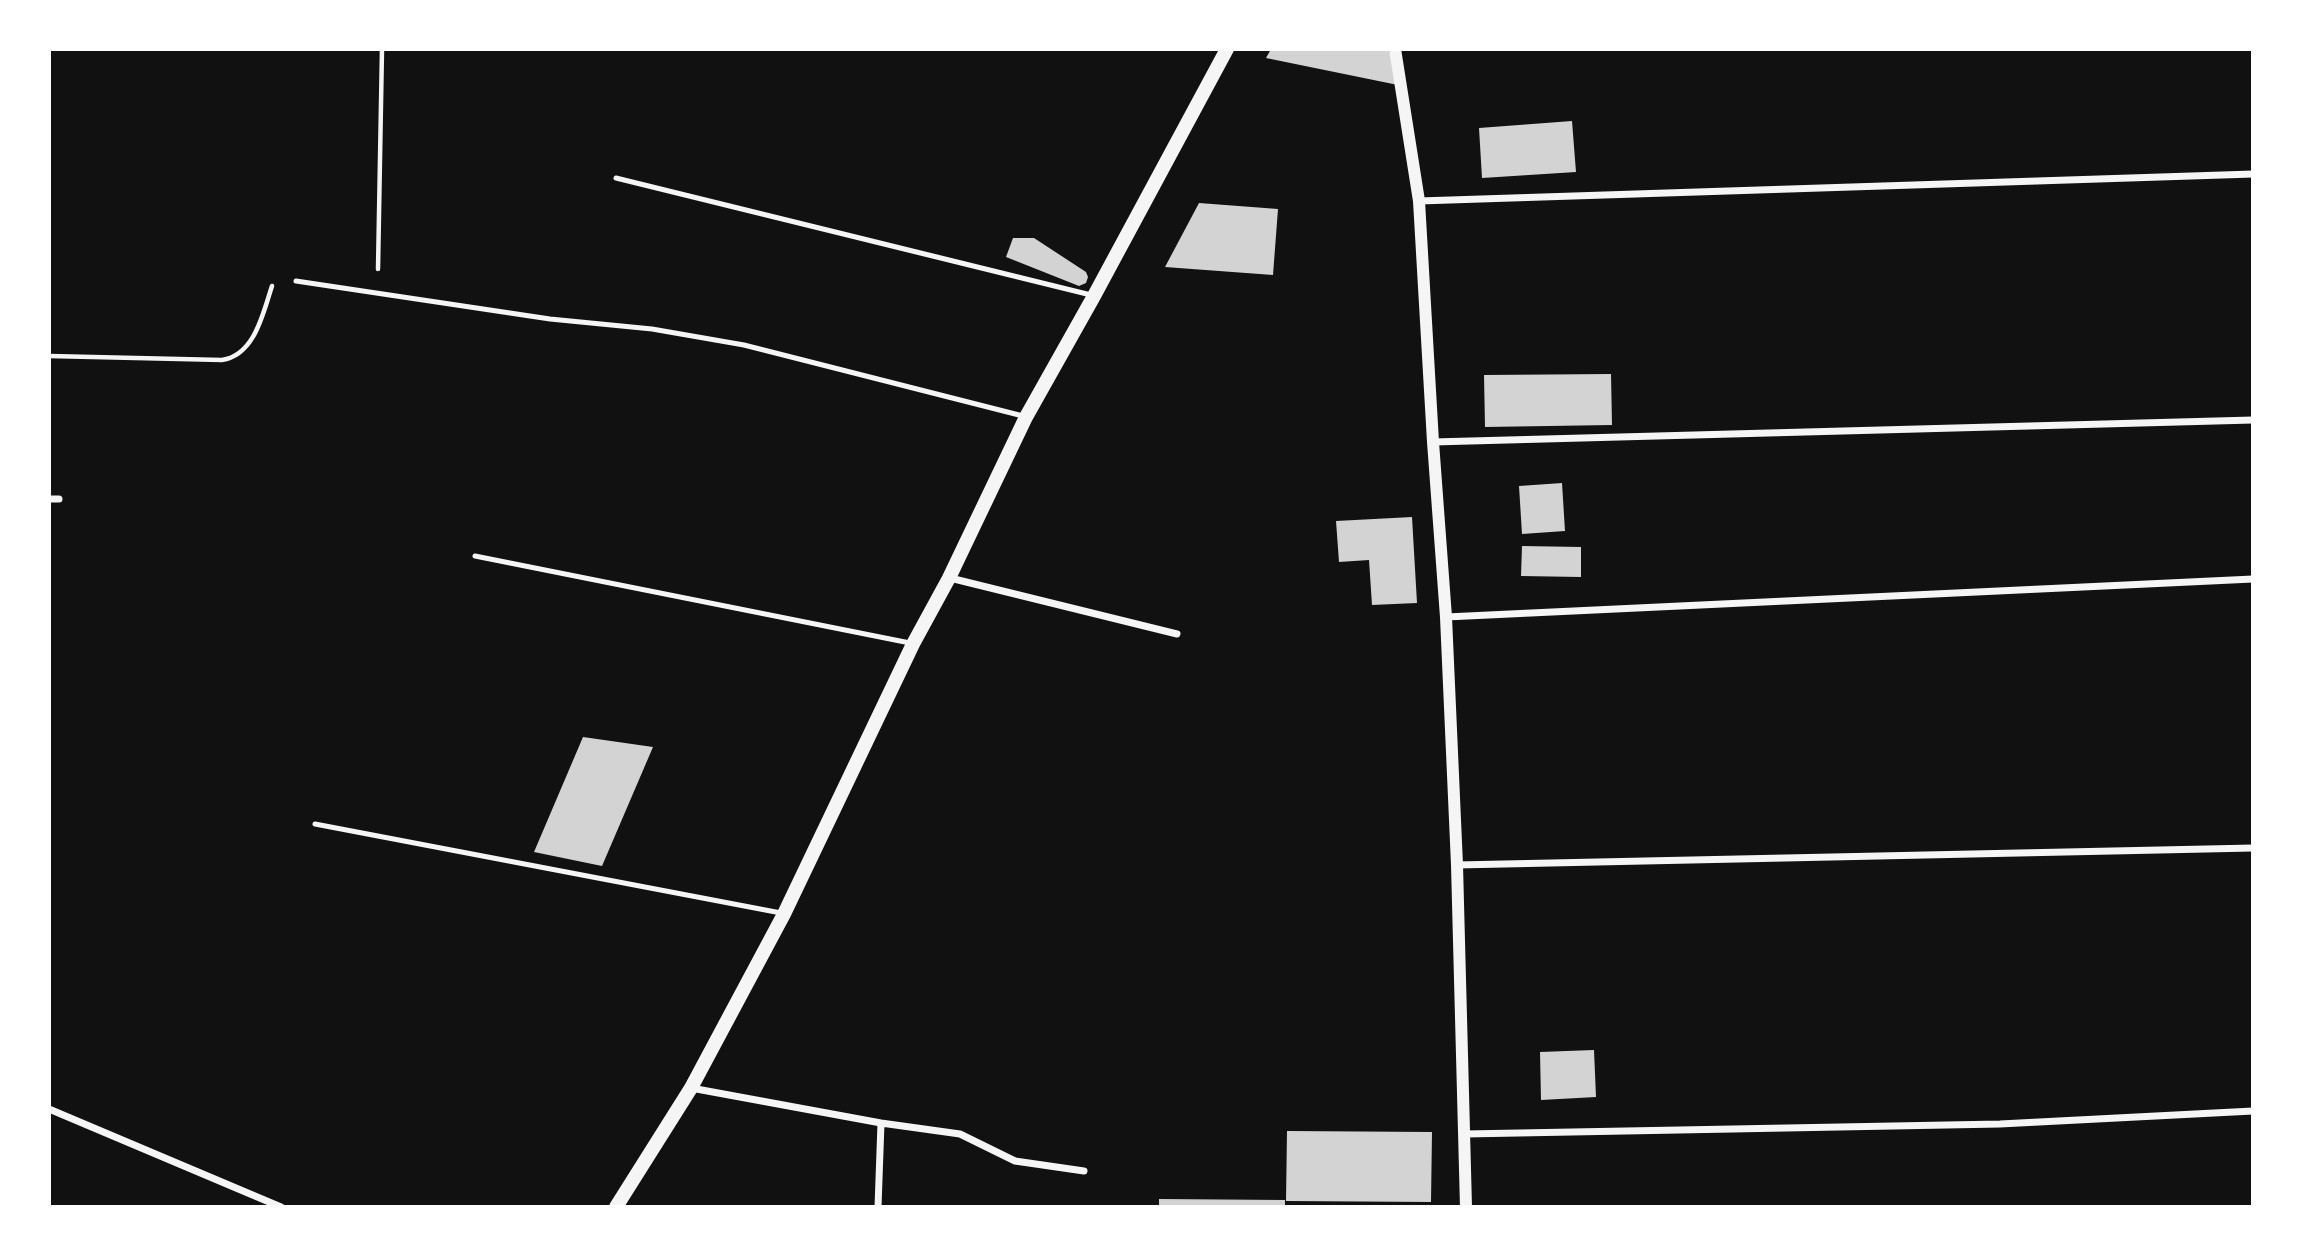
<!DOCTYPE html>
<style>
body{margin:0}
#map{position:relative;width:2302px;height:1256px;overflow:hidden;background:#111;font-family:"Work Sans",sans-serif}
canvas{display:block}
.frame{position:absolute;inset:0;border:51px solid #fff;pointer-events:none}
</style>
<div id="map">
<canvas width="2302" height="1256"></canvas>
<div class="frame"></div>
</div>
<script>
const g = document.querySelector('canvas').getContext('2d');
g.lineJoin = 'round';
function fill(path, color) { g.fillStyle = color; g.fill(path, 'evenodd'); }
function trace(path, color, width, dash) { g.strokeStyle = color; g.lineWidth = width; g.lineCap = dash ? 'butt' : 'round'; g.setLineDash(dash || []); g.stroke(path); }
fill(new Path2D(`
 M1271,49h118l9,36 -132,-27z
 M1572,121l4,51 -94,6 -3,-50z
 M1199,203l79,6 -5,66 -108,-8z
 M1013,238h21l52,34 2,5 -2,6 -7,3 -73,-29z
 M1611,374l1,51 -127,2 -1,-52z
 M1562,483l3,48 -43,3 -3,-48z
 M1412,517l5,86 -45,2 -3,-45 -30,2 -3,-41z
 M1522,546l59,1v30l-60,-1z
 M583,737l70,10 -51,119 -68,-14z
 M1594,1050l2,47 -55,3 -1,-48z
 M1287,1131l145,1 -1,70 -145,-1z
 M1159,1199l126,1v7h-126z`), '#d3d3d3');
trace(new Path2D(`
 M378,269l4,-220
 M49,356l173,4c33,-5 41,-47 50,-74`), '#f5f5f5', 4.5);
trace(new Path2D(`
 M616,178l475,117
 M296,281l254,38 102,10 92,16 279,71
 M475,556l435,87
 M315,824l466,89`), '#f5f5f5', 5);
trace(new Path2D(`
 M1419,201l834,-27
 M1433,442l820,-22
 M49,499h10
 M950,578l227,56
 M1446,617l807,-38
 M1457,865l796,-17
 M691,1088l190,35 79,11 55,27 69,10
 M49,1109l232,98
 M1465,1134l535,-10 253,-13
 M878,1207l3,-84`), '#f5f5f5', 7);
trace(new Path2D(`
 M1395,49l24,152 14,241 13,175 11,248 9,342`), '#f5f5f5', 12);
trace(new Path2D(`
 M616,1207l75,-119 93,-174 129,-270 36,-66 77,-161 68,-121 133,-247`), '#f5f5f5', 14);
</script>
